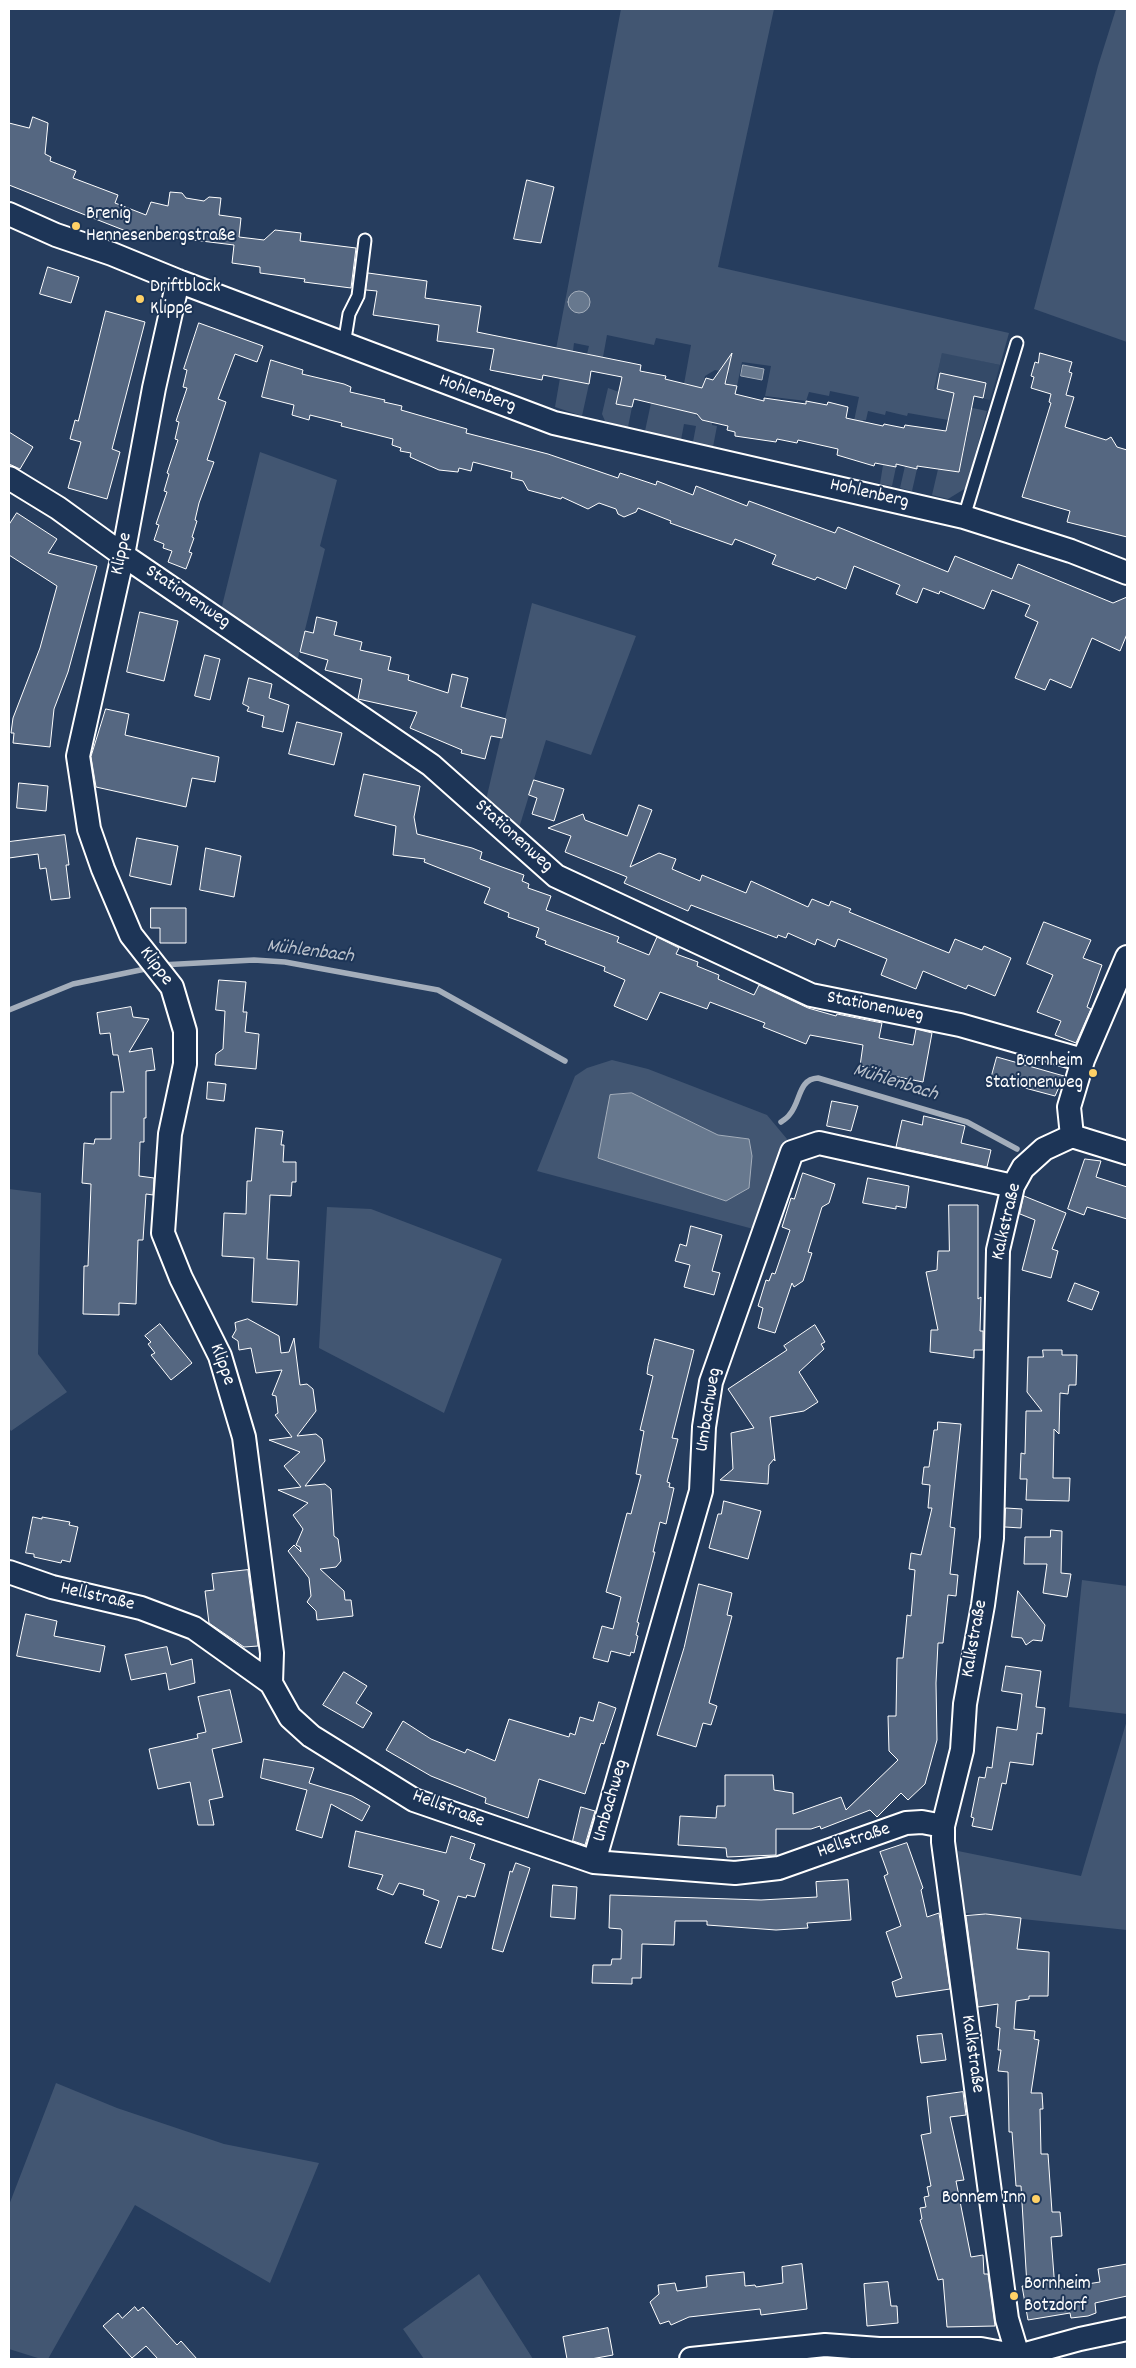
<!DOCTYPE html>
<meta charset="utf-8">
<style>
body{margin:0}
#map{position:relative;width:1136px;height:2368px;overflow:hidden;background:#263d5e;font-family:Dekko,sans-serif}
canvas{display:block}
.frame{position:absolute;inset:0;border:10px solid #fff;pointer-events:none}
</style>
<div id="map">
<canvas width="1136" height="2368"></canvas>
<div class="frame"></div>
</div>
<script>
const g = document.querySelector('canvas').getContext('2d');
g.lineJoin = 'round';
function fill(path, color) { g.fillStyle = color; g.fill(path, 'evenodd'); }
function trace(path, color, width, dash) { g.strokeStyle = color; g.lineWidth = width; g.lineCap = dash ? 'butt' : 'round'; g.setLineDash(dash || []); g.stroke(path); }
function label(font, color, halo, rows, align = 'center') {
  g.font = font + ' Dekko,sans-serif'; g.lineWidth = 4; g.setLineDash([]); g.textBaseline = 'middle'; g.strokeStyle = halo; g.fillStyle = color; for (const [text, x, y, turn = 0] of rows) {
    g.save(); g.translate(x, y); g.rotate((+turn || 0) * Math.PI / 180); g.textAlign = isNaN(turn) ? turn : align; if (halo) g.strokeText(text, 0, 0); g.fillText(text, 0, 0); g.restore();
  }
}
fill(new Path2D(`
 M942,352l58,13 -10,35 -56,-11z`), '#344a68');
fill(new Path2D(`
 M621,9h153l-56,258 291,66 -9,32 -58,-12 -8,36 20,4 -1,11 34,7 -21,77 -18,11 -16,-4 7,-30 20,7 9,-40 -21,-4 1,-8 -40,-7 -1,3 -21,-5 -1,4 -17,-4 -2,9h-3l-5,21 -8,-1 9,-43 -29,-6 -1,5 -20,-4 -3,9 -41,-5 6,-30 -29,-4 -5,24 -11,-2 3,-11 -14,-3 -10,6 -9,40 5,1 1,3 10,1v4l5,1 -4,21 -20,-5 3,-16 -12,-2 -3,16 -36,-9 6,-28 19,5 14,-24 7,-39 -35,-7 -2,7 -47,-10 -4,22 -16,-3 2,-8 -15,-3 -1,8 -7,-1 -14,20z
 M1116,9h11v333l-93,-33 64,-243z
 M560,378l29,6 -7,32 -27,-9z
 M608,388l11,4 -2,12 15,3 -4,20 -23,-6 -3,-7z
 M260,452l77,28 -17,66 5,3 -29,117 -76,-52z
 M883,465l13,2 -4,19 -12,-2z
 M905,466l12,3 -5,22 -12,-3z
 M532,603l104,33 -45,119 -45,-15 -27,88 -33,-28z
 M612,1060l36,9 119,46 20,24 -30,91 -220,-59 38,-95 12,-8zM632,1093l86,42 31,4 -23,62z
 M9,1189l32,4 -3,161 29,38 -56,39 -2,-3z
 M327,1207l44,2 131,50 -58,154 -125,-65z
 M1082,1580l45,6v128l-58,-7z
 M1127,1720v210l-162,-17 -7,-62 123,25z
 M56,2083l61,25 107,36 95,19 -49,120 -135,-78 -87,154h-7l-32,-10v-144z
 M479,2274l54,85h-109l-21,-30z`), '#425672');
const water = new Path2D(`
 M568 302a11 11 0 1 1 22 0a11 11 0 1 1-22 0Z
 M743,365l21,4 -2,11 -21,-4z
 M632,1093l86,42 31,4 3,17 -3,32 -23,13 -128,-43 12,-63z`);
fill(water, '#67788e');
trace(water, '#a4aebb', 1);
trace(new Path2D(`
 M161,965l93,-5 31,2 153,28 127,71
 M9,1010l64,-26 77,-16
 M781,1122c3,-2 7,-5 9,-8 11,-13 8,-35 28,-36l149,44 50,27`), '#a4aebb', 5.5);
const building = new Path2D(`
 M33,117l15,6 -3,31 6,3 -1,4 26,10 -3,7 45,17 -3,8 31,12 5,-13 17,4 2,-14 12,1 4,5 18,3 5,-4 12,1 -2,17 22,3 -2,19 25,3 11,-10 26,3 -1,8 56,7 -5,40 -47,-6 1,-3 -45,-6v-6l-28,-4 2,-18 -90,-11 -1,1 -12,-4v2l-122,-48v-62l20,5z
 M527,180l27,7 -13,56 -27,-4z
 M48,267l31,10 -8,26 -31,-9z
 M368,273l59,8 -2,17 56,8 -4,26 164,33 -1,6 26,5 -1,3 37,9 4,-10 7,2 19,-27 -7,31 12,2 -2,8 29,7v-3l42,6v-3l21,4 1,-3 20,5 -2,11 37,8 1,-2 20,4 1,-3 41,6 8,-38 -17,-4 3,-16 46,10 -3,15 -9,-2 -15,76 -42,-6v3l-21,-5v3l-21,-4 -1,3 -37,-11 1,-6 -40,-9 -1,3 -20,-4 -1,3 -41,-6v-4l-8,-2 1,-4 -26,-6 -5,-6 -63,-15 -2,8 -16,-3 6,-27 -31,-6 -2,13 -46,-9 -1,5 -52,-10 4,-21 -57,-8 2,-16 -66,-10 4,-24 -11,-1z
 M106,311l39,11 -33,127 8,3 -13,47 -39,-11 13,-46 -11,-3 5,-19 3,1z
 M199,323l64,23 -6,16 -22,-8 -17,45 8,3 -19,58 7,2 -15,41 -4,17 2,1 -5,16 2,1 -5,14 3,1 -6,16 -18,-7 4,-11 -9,-3 1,-4 -10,-4 5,-15 -3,-1 11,-32 -3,-1 5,-17 -2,-1 11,-33 -3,-1 4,-17 -3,-1 11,-33 -4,-1 4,-17 -3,-1z
 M1040,353l32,9 -3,10 3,1 -6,22 8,2 -9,30 41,13 5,-3 6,10 10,3v87l-60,-15 3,-11 -48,-14 29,-94 -2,-1 2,-8 -20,-6 3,-11 -3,-1 4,-14 3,1z
 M271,360l32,10 -1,4 42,10 7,3 -1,5 35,8 -1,2 18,4 -1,4 66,19 -1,4 4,1 78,20 70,24 2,-5 36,12 1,-4 36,14 3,-9 51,20 2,-5 86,32 3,-6 110,45 7,-16 57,23 6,-15 95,39 14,-6v37l-7,17 -28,-13 -21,50 -21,-9 -5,11 -30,-12 23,-56 -13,-6 5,-11 -38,-15 -8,19 -44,-18 -1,3 -16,-6 -6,15 -21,-9 4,-9 -46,-19 -8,23 -29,-12 -2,3 -43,-16 4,-9 -41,-16 -3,6 -62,-22 1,-2 -33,-13 -2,4 -12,5 -6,-3 -2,-5 -17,-6 -11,6 -26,-12 -1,2 -33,-9 -5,-9 -12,-3 1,-6 -39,-10 -2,9 -12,-3 -1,4 -19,-2 -29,-13 1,-4 -11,-2 1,-3 -9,-3 1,-6 -52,-13 1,-3 -32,-8 -1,5 -17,-5 2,-10 -32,-8z
 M9,432l24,15 -13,22 -11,-5z
 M17,513l40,26 -9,14 49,13 -29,106 -14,37 -4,38 -37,-4 1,-10h-3l2,-15 27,-70 17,-62 -48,-31v-30z
 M140,612l38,9 -14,60 -37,-9z
 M317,617l20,5 -3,13 28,7 -2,8 31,7 -3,13 21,5 -1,5 40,13 4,-19 16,4 -7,29 45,12 -4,19 -11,-2 -6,23 -24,-6 1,-3 -52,-22 7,-16 -59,-13 4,-20 -37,-9 3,-10 -28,-8 5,-21 8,2z
 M205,655l15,4 -10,41 -15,-4z
 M249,678l23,6 -3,14 20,7 -6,27 -21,-5 2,-11 -17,-5 2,-4 -6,-3z
 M106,709l23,5 -4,21 94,22 -4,25 -23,-4 -6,29 -90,-20 -5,-30z
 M297,722l45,11 -8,32 -45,-11z
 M364,774l56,12 -6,31 3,17 55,14 10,4 -2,7 44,16 -2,6 7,3 -1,4 23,8 -5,14 73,27 -2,5 32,13 8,-18 22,11 -3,6 22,8 -1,4 22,9 -1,4 36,16 5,-10 49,23 28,8 1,-2 45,9 -3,15 34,7 3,-16 16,4 -9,49 -35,-7 1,-3 -29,-6 3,-21 -53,-10 -4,9 -43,-17 2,-4 -55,-21 -3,7 -47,-17 -13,28 -33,-14 11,-26 -21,-9 1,-4 -60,-23 1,-3 -10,-4 3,-9 -31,-11 1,-4 -25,-10 6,-15 -66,-26 1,-3 -32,-4 3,-29 -41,-10z
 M534,780l30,9 -10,32 -22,-7 5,-16 -8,-3z
 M19,783l29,3 -2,25 -29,-3z
 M639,805l13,5 -22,57 29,-14 17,6 -4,10 28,12 2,-6 44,18 5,-12 57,26 4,-8 17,7 2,-5 20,8 -2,3 100,41 6,-14 27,11 2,-4 27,12 -16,38 -27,-11 -2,4 -43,-18 -7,18 -35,-14 6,-16 -49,-20 -3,8 -18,-8 -2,6 -27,-12 -2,5 -8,-3 -1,3 -86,-33 -3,6 -64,-28 3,-6 -62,-25 6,-16 -23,-8 35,-14 2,6 42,16z
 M65,835l4,30h-3l4,33 -19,2 -5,-32 -6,1 -2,-15 -29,4v-16z
 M137,838l41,8 -7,39 -41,-9z
 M206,848l35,8 -7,41 -34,-7z
 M151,908h35v35h-26v-15h-9z
 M1044,922l47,18 -8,18 19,7 -15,42 4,2 -15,34 -21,-8 6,-14 -24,-9 16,-37 -26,-11z
 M219,980l27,2 -3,30h4l-2,20 14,2 -3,35 -41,-4 1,-11 7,-5 2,-38 -9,-1z
 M131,1007l2,10 16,2 -20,33 23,-4 3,22 -9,1v47h-2v24h-4l-1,34 15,2 -1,17 -7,-1 -3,46h-5l-2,64 -17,-1v12l-36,-1 1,-48h4l3,-82 -9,-1 2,-40 10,1 1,-5h16v-47h13l-6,-37h-5l-3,-22 -10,1 -3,-21z
 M997,1057l67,19 -9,20 -64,-17z
 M208,1082l18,2 -2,17 -17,-2z
 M832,1101l26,5 -7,25 -24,-5z
 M924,1116l41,10 -4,17 30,7 -4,17 -91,-20 6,-27 20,5z
 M256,1128l27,3 -2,14h3l-1,17h13v20h-4l-1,14 -21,-1 -3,64 32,2 -2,44 -45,-3 2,-44 -32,-2 2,-43 22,1 1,-33h4z
 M1085,1159l16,2 -5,16 31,10v32l-40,-12 -3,8 -16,-6z
 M803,1173l32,11 -6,19 -7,4 -14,45 4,1 -9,28 -9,6 -2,-4 -17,50 -17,-5 5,-20 -5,-2 8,-26 3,1 3,-8 3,1 15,-44 -8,-3 9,-29 3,1z
 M868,1178l41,8 -3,22 -10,-2v3l-33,-6z
 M1024,1196l42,17 -14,36 6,2 -7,27 -29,-8 13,-50 -15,-6z
 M949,1205h29v94l3,-2 -1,34h3v19h-9v8l-44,-6 1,-22h7l-12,-58 11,-2 1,-19h11z
 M691,1226l31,9 -10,36 8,2 -6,22 -30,-8 6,-22 -15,-4 5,-17 6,2z
 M1075,1283l24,9 -7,18 -24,-9z
 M248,1319l31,17 2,17 8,-1 5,-14 6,47 7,-1 6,5 3,22 -19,25 19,-2 6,5 3,22 -20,25 20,-2 6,5 3,47 4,3 3,22 -5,6 -16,2 24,22 1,9h6l2,16 -36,4 -1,-9 -9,-9 4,-6 -2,-18 -21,-27 6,-6 7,7 -1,-5 -4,-2 7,-16 -10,-14 15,-12 -30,-13 23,-3 -17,-21 16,-14 -31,-12 23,-3 -17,-22 3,-2 -2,-17 -4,-1 10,-25 -26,3 -5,-25 -12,2 -1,-9 -6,-4 4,-7 -1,-7z
 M160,1324l32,39 -21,17 -20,-25 4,-2 -7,-9 3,-2 -6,-6z
 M815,1325l10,17 -4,2 3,5 -25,23 19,30 -14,9 -34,6 5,44 -1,-2 -5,6 -1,19 -48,-4 13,-11 -2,-36 23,-5 -26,-39 59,-39 -3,-4z
 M655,1339l39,11 -22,88 6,1 -11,43 3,1 -1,4 5,1 -8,36 -6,-2 -7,30h2l-18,70 2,1 -3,12 2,1 -4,17 -3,-1 -1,4 -19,-5 -3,11 -15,-4 9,-32 11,3 8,-32 -15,-5 21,-79 4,1 10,-39 -5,-1 8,-43 -4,-1 13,-54 -6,-2 1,-8z
 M1043,1350h19v5h15l-1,30h-7l-1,9 -8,-1 -1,41 -5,-5 -1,49h17l-1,23 -43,-1 1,-21h-7l1,-26 4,1 1,-43h16l-15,-19 1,-35h15z
 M938,1422l23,2 -11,103 5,1 -5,46 8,1 -2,21 -8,-1 -5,48h-5l-2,40 1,57 -12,44 -17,16 -7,-7 -24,24 -7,-7 -49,19 -1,-3 -9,3h-35v26l-49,2 -1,-9 -48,-3 2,-29 36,2 1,-12h8v-31h48l1,15 19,3v21l48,-17 5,13 52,-50 -9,-9 -1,-35h8l1,-58h6l4,-43 4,1 4,-46 -6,-1 2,-16 10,2 11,-47h-4l2,-23 -8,-1 2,-17h5l5,-37h3z
 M724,1501l37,10 -13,48 -39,-11 9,-34h3z
 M1006,1508l16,1 -1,19 -16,-1z
 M33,1517l9,2v-2l28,5 -1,3 9,2 -8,35 -8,-2 -1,3 -27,-6v-3l-8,-1z
 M1051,1530l11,1 -1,42 10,1 -4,23 -24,-4 4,-29h-23l1,-27h25z
 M248,1570l10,76 -14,1 -35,-24 -4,-32 9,-1 -2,-16z
 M699,1584l33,9 -5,22 5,1 -23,87 8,3 -6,19 -8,-2 -7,24 -39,-12 27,-87z
 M1018,1591l27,34 -3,16 -9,-1 -7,5 -4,-7 -10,-1z
 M26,1614l31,7 -3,15 51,10 -5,26 -83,-16z
 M167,1647l4,18 21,-6 3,24 -26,7 -3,-17 -35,7 -6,-25z
 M1006,1666l35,5 -5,36 9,1 -3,26 -5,-1 -4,32 -23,-3 -4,22 -4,-1 -10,47 -20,-4 2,-8 -3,-1 8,-40 6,1 2,-11 5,1 5,-41 20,3 5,-36 -20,-3z
 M344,1672l23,14 -11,17 16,10 -9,15 -40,-23z
 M230,1690l12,52 -30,7 11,48 -14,3 5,25h-16l-8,-43 -32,7 -9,-40 49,-11 -1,-4 9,-2 -8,-35z
 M599,1702l17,6 -12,36 -3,-1 -16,51 -46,-15 -11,39 -43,-15 1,-5 -55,-22 -45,-26 17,-29 28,18 34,14 2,-4 28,12 14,-42 60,18 1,-4 5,2 5,-18 13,4z
 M264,1759l50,9 -5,15 43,13 18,10 -8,15 -31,-17 -9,34 -26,-8 11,-40 -46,-12z
 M581,1807l14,4 -10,34 -12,-4z
 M356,1831l90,22 5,-17 24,8 -5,15 15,5 -10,33 -8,-2 -1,3 -8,-2 -17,52 -16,-5 14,-42 -16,-6 1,-5 -25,-7 -6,12 -16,-6 6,-14 -34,-8z
 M907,1843l16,45 -2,2 6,27 12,-4 11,76 -54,8 -4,-15 10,-4 -16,-46 15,-6 -17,-50 4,-2 -8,-22z
 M516,1863l14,5 -27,84 -11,-3 18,-78 2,1z
 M848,1880l3,40 -44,3 1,5 -32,2 -69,-5v-4h-32l-1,24 -32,-1 -1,34h-9v6l-40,-1 1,-18h18l1,-6h9l1,-28 -1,-2 -12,-1 1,-33 151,5 56,-3 -1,-15z
 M553,1885l24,2 -2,32 -24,-2z
 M986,1914l35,4 -4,31 32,3 -1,44h-19v3l-13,2 -2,28 21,2 -1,8 5,1 -8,53h11l1,16h-3l1,45h7l4,58h8l2,24 -11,1 4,52 45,-7 -2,-13 29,-5v32l-32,7 1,10 -8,3 -17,2 -1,-5 -42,7 -6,-34h5l-6,-100h-5l-4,-54h-3l-1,-60 -10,-1 3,-21h-3l2,-22 -4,-1 2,-23 -20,3 -12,-91z
 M942,2034l4,26 -25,3 -4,-27z
 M963,2092l3,23 -16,2 14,63 -8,1 15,76 12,-2 1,19h4l7,52 -48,1 -4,-48 -5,1 -18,-60 2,-1 -2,-11 6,-1 -2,-10 5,-1 -2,-9 4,-1 -10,-51 10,-2 -4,-36z
 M802,2264l5,45 -46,6 -1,-6 -71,8 -18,8 -2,-4 -9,3 -10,-22 9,-8 -1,-9 17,-2 2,8 30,-4 -1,-11 38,-4 1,14 10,-1 1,2 27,-4 -1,-16z
 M888,2282l3,24h6l1,17 -31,3 -3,-42z
 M135,2307l3,4 5,-4 34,38 4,-4 16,18h-39l-12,-13 -14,12 -29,-32 15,-13 4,5z
 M608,2328l5,27 -22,4h-24l-4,-22z`);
fill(building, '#556781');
trace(building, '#fff', 1);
const service = new Path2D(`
 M344,345l5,-31 9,-18 7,-56
 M964,517l53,-174`);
const minor = new Path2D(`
 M9,214l47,21 56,19 66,27 376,142 410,94 107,34 56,22
 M178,281l-24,107 -31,167 -45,201 11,73 14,40 28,66 41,52 13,44v33l-15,70 -7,99 18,45 39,78 24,81 28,216 -1,30
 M9,478l49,30 65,47 308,210 125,111 255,119 149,30 123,35
 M1072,1136l-3,-29 14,-47 44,-103
 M1072,1136l55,17
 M9,1572l43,15 89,21 53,20 77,55 19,34 21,19 103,64 180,62 141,11 44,-5 127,-45 16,-1 21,4
 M594,1862l107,-371 3,-64 7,-45 81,-230 27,-9 194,43
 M691,2359l134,-14 54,4h102l37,7 62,-17 47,-10
 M1019,2359l-12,-40 -64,-477v-16l19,-76 3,-46 18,-99 9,-67 6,-288 15,-64 10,-18 21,-19 28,-13`);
trace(service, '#fff', 15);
trace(minor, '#fff', 26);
trace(service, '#1d3557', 11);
trace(minor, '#1d3557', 22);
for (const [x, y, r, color] of [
 [76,226,5,"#ffd166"],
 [140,299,5,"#ffd166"],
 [1093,1073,5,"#ffd166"],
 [1036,2199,5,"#ffd166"],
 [1014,2296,5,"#ffd166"]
]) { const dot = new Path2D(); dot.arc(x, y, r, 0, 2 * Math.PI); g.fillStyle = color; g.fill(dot); trace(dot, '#1d3557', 2); }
label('19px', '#fff', '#1d3557', [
 ["Brenig",86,215],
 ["Hennesenbergstraße",86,237],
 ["Driftblock",150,288],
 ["Klippe",150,310],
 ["Bornheim",1083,1062,"right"],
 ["Stationenweg",1083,1084,"right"],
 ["Bonnem Inn",1026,2199,"right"],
 ["Bornheim",1024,2285],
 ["Botzdorf",1024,2307]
], 'left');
label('19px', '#fff', '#1d3557', [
 ["Hohlenberg",477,395,20],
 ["Hohlenberg",869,495,13],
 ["Klippe",123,554,-78],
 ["Stationenweg",187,598,34],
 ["Stationenweg",513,837,42],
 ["Klippe",155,967,53],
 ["Stationenweg",875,1008,11],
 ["Kalkstraße",1008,1222,-77],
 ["Klippe",221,1365,70],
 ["Umbachweg",710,1410,-81],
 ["Hellstraße",97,1598,13],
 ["Kalkstraße",976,1639,-80],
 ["Umbachweg",612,1801,-74],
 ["Hellstraße",448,1810,21],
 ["Hellstraße",854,1842,-19],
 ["Kalkstraße",971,2054,82]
]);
label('italic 20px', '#bbc2cc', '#1d3557', [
 ["Mühlenbach",310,953,7],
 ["Mühlenbach",895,1084,17]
]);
</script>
